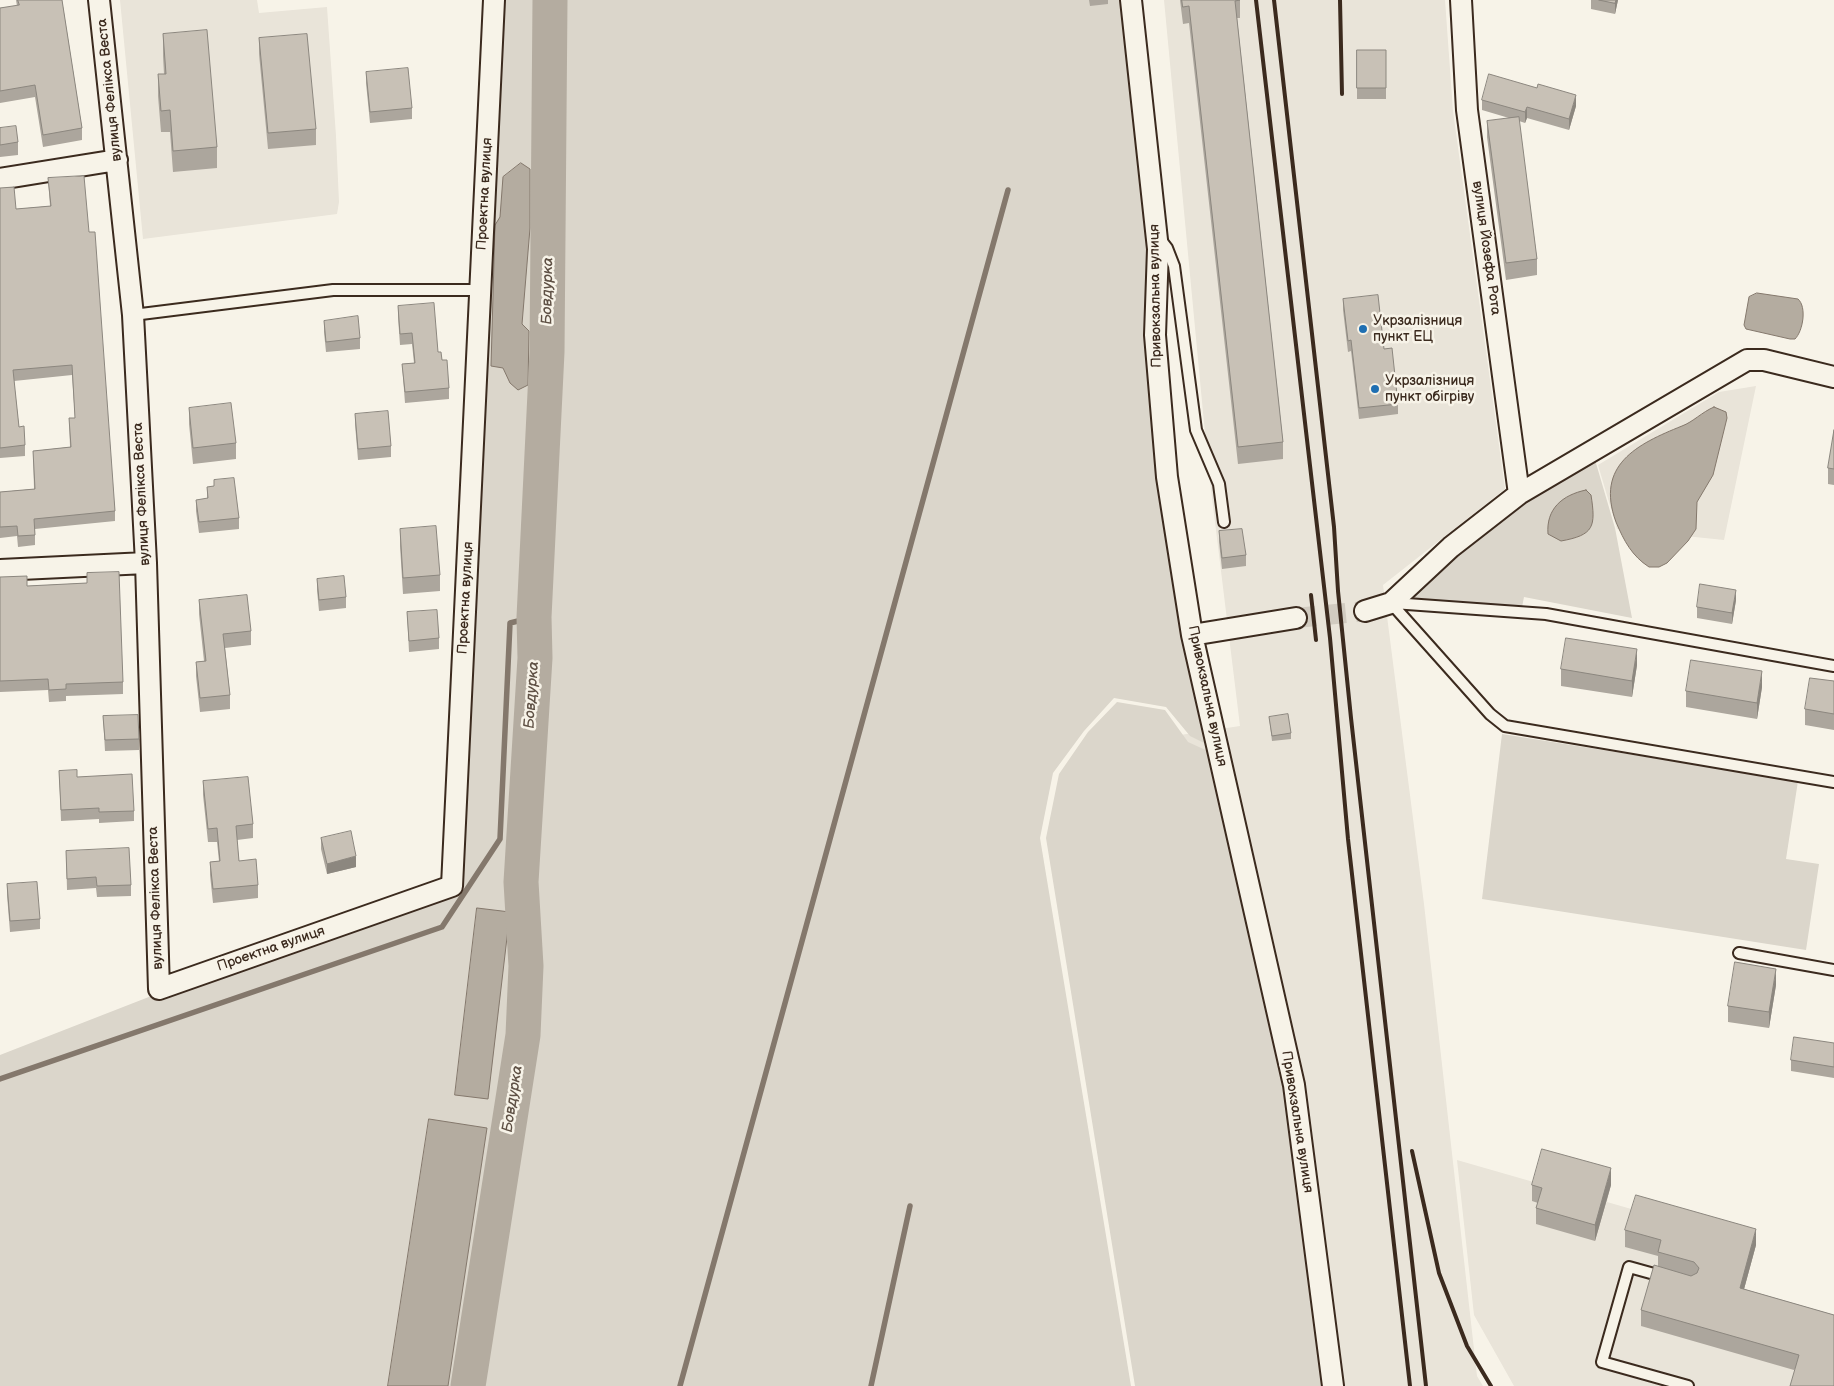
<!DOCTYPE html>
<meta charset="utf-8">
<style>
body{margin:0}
canvas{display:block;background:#f7f3e8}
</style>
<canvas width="1834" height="1386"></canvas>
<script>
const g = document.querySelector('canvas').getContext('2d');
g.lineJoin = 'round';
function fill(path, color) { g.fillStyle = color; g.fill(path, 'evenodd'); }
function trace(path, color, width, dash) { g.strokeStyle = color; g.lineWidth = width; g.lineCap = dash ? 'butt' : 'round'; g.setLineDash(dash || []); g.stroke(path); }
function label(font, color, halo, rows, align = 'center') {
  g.font = font + ' "Balsamiq Sans",sans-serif'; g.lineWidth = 5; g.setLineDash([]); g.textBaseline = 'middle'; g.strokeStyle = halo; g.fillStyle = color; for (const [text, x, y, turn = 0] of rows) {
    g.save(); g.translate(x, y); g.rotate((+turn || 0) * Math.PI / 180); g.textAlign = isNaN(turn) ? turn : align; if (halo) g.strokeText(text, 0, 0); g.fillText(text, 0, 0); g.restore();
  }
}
fill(new Path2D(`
 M120,0h137l2,13 68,-6 9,129 3,66 -2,12 -194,25z
 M1164,0h281l8,111 52,378 -122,96 41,319 53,472 6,10h-218l-158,-640 133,-20 -32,-261z
 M1756,386l-32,154 -107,-11 -19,-64 121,-73z
 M1457,1160l80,23 74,2 -4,17 149,43 -16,59 94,82h-320l-40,-71z`), '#e9e4d9');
fill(new Path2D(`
 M504,0h621l28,281 55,464 -18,-9 -24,-29 -52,-9 -30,33 -31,42 -13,65 91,548h-1131v-331l159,-62 298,-106z
 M1593,453l22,75 17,90 -108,-21 -3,15 -130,-9 60,-56z
 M1117,702l48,8 23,32 22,10 77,334 40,300h-192l-89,-548 13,-64 29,-42z
 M1502,734l296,47 -12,78 33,5 -13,86 -324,-51z`), '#dbd6cb');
const water = new Path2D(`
 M521,163l9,6v59l-8,96 7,7 -1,54 -10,5 -8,-7 -7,-15 -12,-2 4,-141 5,-8 3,-40z
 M1757,293l41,6c9,8 5,32 -3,40h-5l-44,-10 -2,-4 5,-28z
 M1714,407l12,5 1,6 -14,57 -16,27 -1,27 -8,12 -21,22 -8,4h-10c-17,-11 -25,-26 -33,-45 -21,-57 21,-78 66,-96 11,-4 20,-14 32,-19z
 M1586,490l5,5c5,32 3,40 -30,46l-13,-7c-2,-25 14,-39 38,-44z
 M477,908l33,4 -22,187 -33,-4z
 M429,1119l58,9 -39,258h-60z`);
fill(water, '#b4aca0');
trace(water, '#84786c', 1);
trace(new Path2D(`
 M0,1079l442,-152 58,-88 10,-216 24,-6
 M680,1386l328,-1196
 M871,1386l39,-180`), '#84786c', 5.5);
trace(new Path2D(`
 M468,1386l55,-351 3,-69 -5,-84 14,-224 -1,-41 13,-265 3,-352`), '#b4aca0', 35);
trace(new Path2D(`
 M1296,618l69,-7`), '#d1cbc0', 20, [20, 10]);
const lane = new Path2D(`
 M1160,239l7,9 7,18 22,164 23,54 5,38
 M133,315l200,-25h148
 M1391,603l99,111 15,12 329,56
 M1393,603l153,11 288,52
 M1739,953l95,17
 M1665,1277l-36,-10 -27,95 86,24`);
const street = new Path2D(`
 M99,0l34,315 13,248 13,426 293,-103 42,-886
 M1131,0l27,249 -3,86 12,142 25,158 102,450 39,301
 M1461,0l6,110 52,384
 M0,179l117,-19
 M0,570l146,-7
 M1365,611l26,-8 60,-56 68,-53 228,-134h17l70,17
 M1192,635l104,-17`);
trace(lane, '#3b2a1e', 14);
trace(street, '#3b2a1e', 24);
trace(lane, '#f7f3e8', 10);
trace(street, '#f7f3e8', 20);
trace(new Path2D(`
 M1256,0l74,638 18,201 62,547
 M1274,0l60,527 4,64 13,127 75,668
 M1340,0l2,94
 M1311,595l5,45
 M1412,1151l27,122 28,73 24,40`), '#3b2a1e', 4);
fill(new Path2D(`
 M16,0h46l20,128v12l-39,7 -8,-50 -35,6v-95l17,-2z
 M1089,0h19v4l-18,2z
 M1180,0h60v18h-3l46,424v17l-45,5 -49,-441 -6,1z
 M1591,0h27l-3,14 -24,-5z
 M163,34l54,113v21l-44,4 -3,-40h-9l-3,-36v-22h6l-1,-18z
 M259,38l57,91v16l-48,4 -9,-95z
 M1357,50h29v49h-29z
 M366,72l46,36v11l-42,4 -4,-40z
 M1482,100l94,6 -7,24 -42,-12 -2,5 -6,-2 18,138v16l-31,5 -19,-143v-16l22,-3 -27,-8z
 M0,128l18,14v13l-18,2z
 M48,178l41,54 26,279v10l-80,8v16l-17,2 -1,-11 -17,2v-46l34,-3 -1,-38 37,-4 -1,-29h6l-3,-43 -58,6 5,46 6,18v11l-25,2v-270l16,21 34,-3z
 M1343,299l41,50 14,55v10l-39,5 -8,-68 -3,1 -5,-42z
 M398,306l40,46 4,8 7,28v11l-44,4 -3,-39 12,-1 -2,-19 -12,1 -2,-28z
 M324,321l36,17v11l-34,3 -2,-20z
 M189,408l47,35v16l-43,5 -4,-40z
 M355,414l36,32v11l-33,3 -3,-36z
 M1834,430v55l-6,-1v-16z
 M214,480l25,38v11l-40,4 -3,-22v-11l11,-1v-12l7,-1z
 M400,529l40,46v16l-37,3 -3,-48z
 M1219,531l27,24v11l-24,3 -3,-27z
 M87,573l36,109v12l-57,2v5l-17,1 -1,-12 -48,2v-115l27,9 60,-3z
 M317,579l29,18v11l-27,3 -2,-21z
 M199,600l52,31v14l-26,3 5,47v14l-30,3 -4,-36v-14l8,-1 -5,-47z
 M1736,600l-4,24 -35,-6v-11z
 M407,612l32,26v11l-30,3z
 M1637,665l-5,32 -71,-11v-17z
 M1834,681v49l-29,-5v-16z
 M1762,687l-5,32 -71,-12v-16z
 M103,716l36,23v11l-34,1z
 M1269,717l22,16v6l-19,2z
 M59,771l18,6 57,34v10l-35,2v-4l-38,2z
 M203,781l50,43v14l-16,2 2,21 19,24v13l-45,5 -3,-28v-13l9,-1 -2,-19h-9l-5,-47z
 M321,838l35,29 -29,7 -6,-25z
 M66,851l65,34v11l-34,1 -1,-9 -29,2z
 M7,884l33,35v10l-30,3 -3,-37z
 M1776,985l-7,43 -41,-6v-16z
 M1834,1043v35l-43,-7v-11z
 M1532,1185h79l-16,56 -59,-17v-16l2,-5 -6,-2z
 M1625,1230l131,15 -12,44 90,26 -40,55 -153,-44v-16l17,-44v-10l-33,-9z`), '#aca69d');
fill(new Path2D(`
 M1616,0h2l-3,14v-11z
 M1576,95v11l-7,24v-11z
 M1527,107v11l-2,5v-11z
 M1736,590v10l-4,24v-11z
 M1637,649v16l-5,32v-16z
 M1762,671v16l-5,32v-16z
 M356,856v11l-29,7v-10z
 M1776,969v16l-7,43v-16z
 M1611,1168v17l-16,56v-16z
 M1756,1229v16l-16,59v-16z`), '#8c877f');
const building = new Path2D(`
 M18,0h44l20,128 -39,7 -8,-50 -35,6v-83l19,-3z
 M1182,0h58l-5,1 48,441 -45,5 -49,-441 -6,1z
 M1599,0h17l-1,3z
 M207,30l10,117 -44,4 -3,-41 -9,1 -3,-37h8l-3,-40z
 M307,34l9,95 -48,4 -9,-95z
 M1357,50h29v38h-29z
 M408,68l4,40 -42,4 -4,-40z
 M1489,74l48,14 1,-4 38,11 -7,24 -42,-12 -2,5 -43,-12z
 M1519,117l18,142 -31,4 -19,-142z
 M16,126l2,16 -18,3v-17z
 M84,176l5,56h6l20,279 -81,8 1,16 -17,1 -1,-10 -17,1v-35l35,-3 -2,-38 38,-4 -2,-29h6l-3,-53 -59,5 6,57 5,-1 1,19 -25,3v-260l14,-1 2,22 35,-3 -3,-28z
 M1378,295l6,54 8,-1 6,56 -39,4 -8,-68 -3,1 -5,-42z
 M434,303l4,49h3l1,8h5l2,28 -44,4 -3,-28 13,-1 -3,-30 -12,1 -2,-28z
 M358,316l2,22 -34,4 -2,-21z
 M231,403l5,40 -43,5 -4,-40z
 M388,411l3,35 -33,3 -3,-35z
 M1834,430v39l-6,-1z
 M234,478l5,40 -40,4 -3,-22 12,-2 -1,-11 7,-1v-6z
 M436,526l4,49 -37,3 -3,-49z
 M1242,529l4,26 -24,3 -3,-27z
 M119,572l4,110 -57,2v5l-17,1 -1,-11 -48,2v-104l27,-1v10l60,-3v-10z
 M344,576l2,21 -27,3 -2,-21z
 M1700,584l36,6 -4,23 -35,-6z
 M247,595l4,36 -28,3 7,61 -30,3 -4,-36 10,-1 -7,-61z
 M437,610l2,28 -30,3 -2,-29z
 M1566,638l71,11 -5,32 -71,-12z
 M1691,660l71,11 -5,32 -71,-12z
 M1810,678l24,3v33l-29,-5z
 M1288,714l3,19 -19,3 -3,-19z
 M138,715l1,24 -34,1 -2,-24z
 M77,770v7l55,-3 2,37 -35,1v-4l-38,2 -2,-39z
 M248,777l5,47 -17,2 3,35 17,-2 2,26 -45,4 -3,-27 10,-1 -3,-33 -9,1 -5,-48z
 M351,831l5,25 -29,8 -6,-26z
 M129,848l2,37 -34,1 -1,-9 -29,2 -1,-28z
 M37,882l3,37 -30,2 -3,-37z
 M1735,962l41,7 -7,43 -41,-6z
 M1794,1037l40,6v24l-43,-7z
 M1542,1149l69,19 -16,57 -59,-17 6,-20 -10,-3z
 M1636,1195l120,34 -16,59 94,27v71h-44l9,-31 -158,-45 13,-45 37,11 6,-3 2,-5 -5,-6 -36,-10 3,-12 -36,-10z`);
fill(building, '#c8c1b6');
trace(building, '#8c877f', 1);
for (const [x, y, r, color] of [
 [1363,329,5,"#1f6fb2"],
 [1375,389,5,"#1f6fb2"]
]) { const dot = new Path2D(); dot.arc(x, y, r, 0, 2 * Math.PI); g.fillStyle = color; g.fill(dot); trace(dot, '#f7f3e8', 2); }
label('14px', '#3b2a1e', '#f7f3e8', [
 ["вулиця Фелікса Веста",110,90,-96],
 ["Проектна вулиця",485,194,-87],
 ["вулиця Йозефа Рота",1486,248,82],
 ["Привокзальна вулиця",1156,296,-91],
 ["вулиця Фелікса Веста",142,494,-93],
 ["Проектна вулиця",466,598,-87],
 ["Привокзальна вулиця",1207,696,78],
 ["вулиця Фелікса Веста",156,898,-92],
 ["Проектна вулиця",271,949,-19],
 ["Привокзальна вулиця",1297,1122,81]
]);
label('14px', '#3b2a1e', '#f7f3e8', [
 ["Укрзалізниця",1373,321],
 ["пункт ЕЦ",1373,337],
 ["Укрзалізниця",1385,381],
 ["пункт обігріву",1385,397]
], 'left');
label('italic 15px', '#5f5145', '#f7f3e8', [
 ["Бовдурка",548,291,-89],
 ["Бовдурка",532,695,-86],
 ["Бовдурка",513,1099,-81]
]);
</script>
